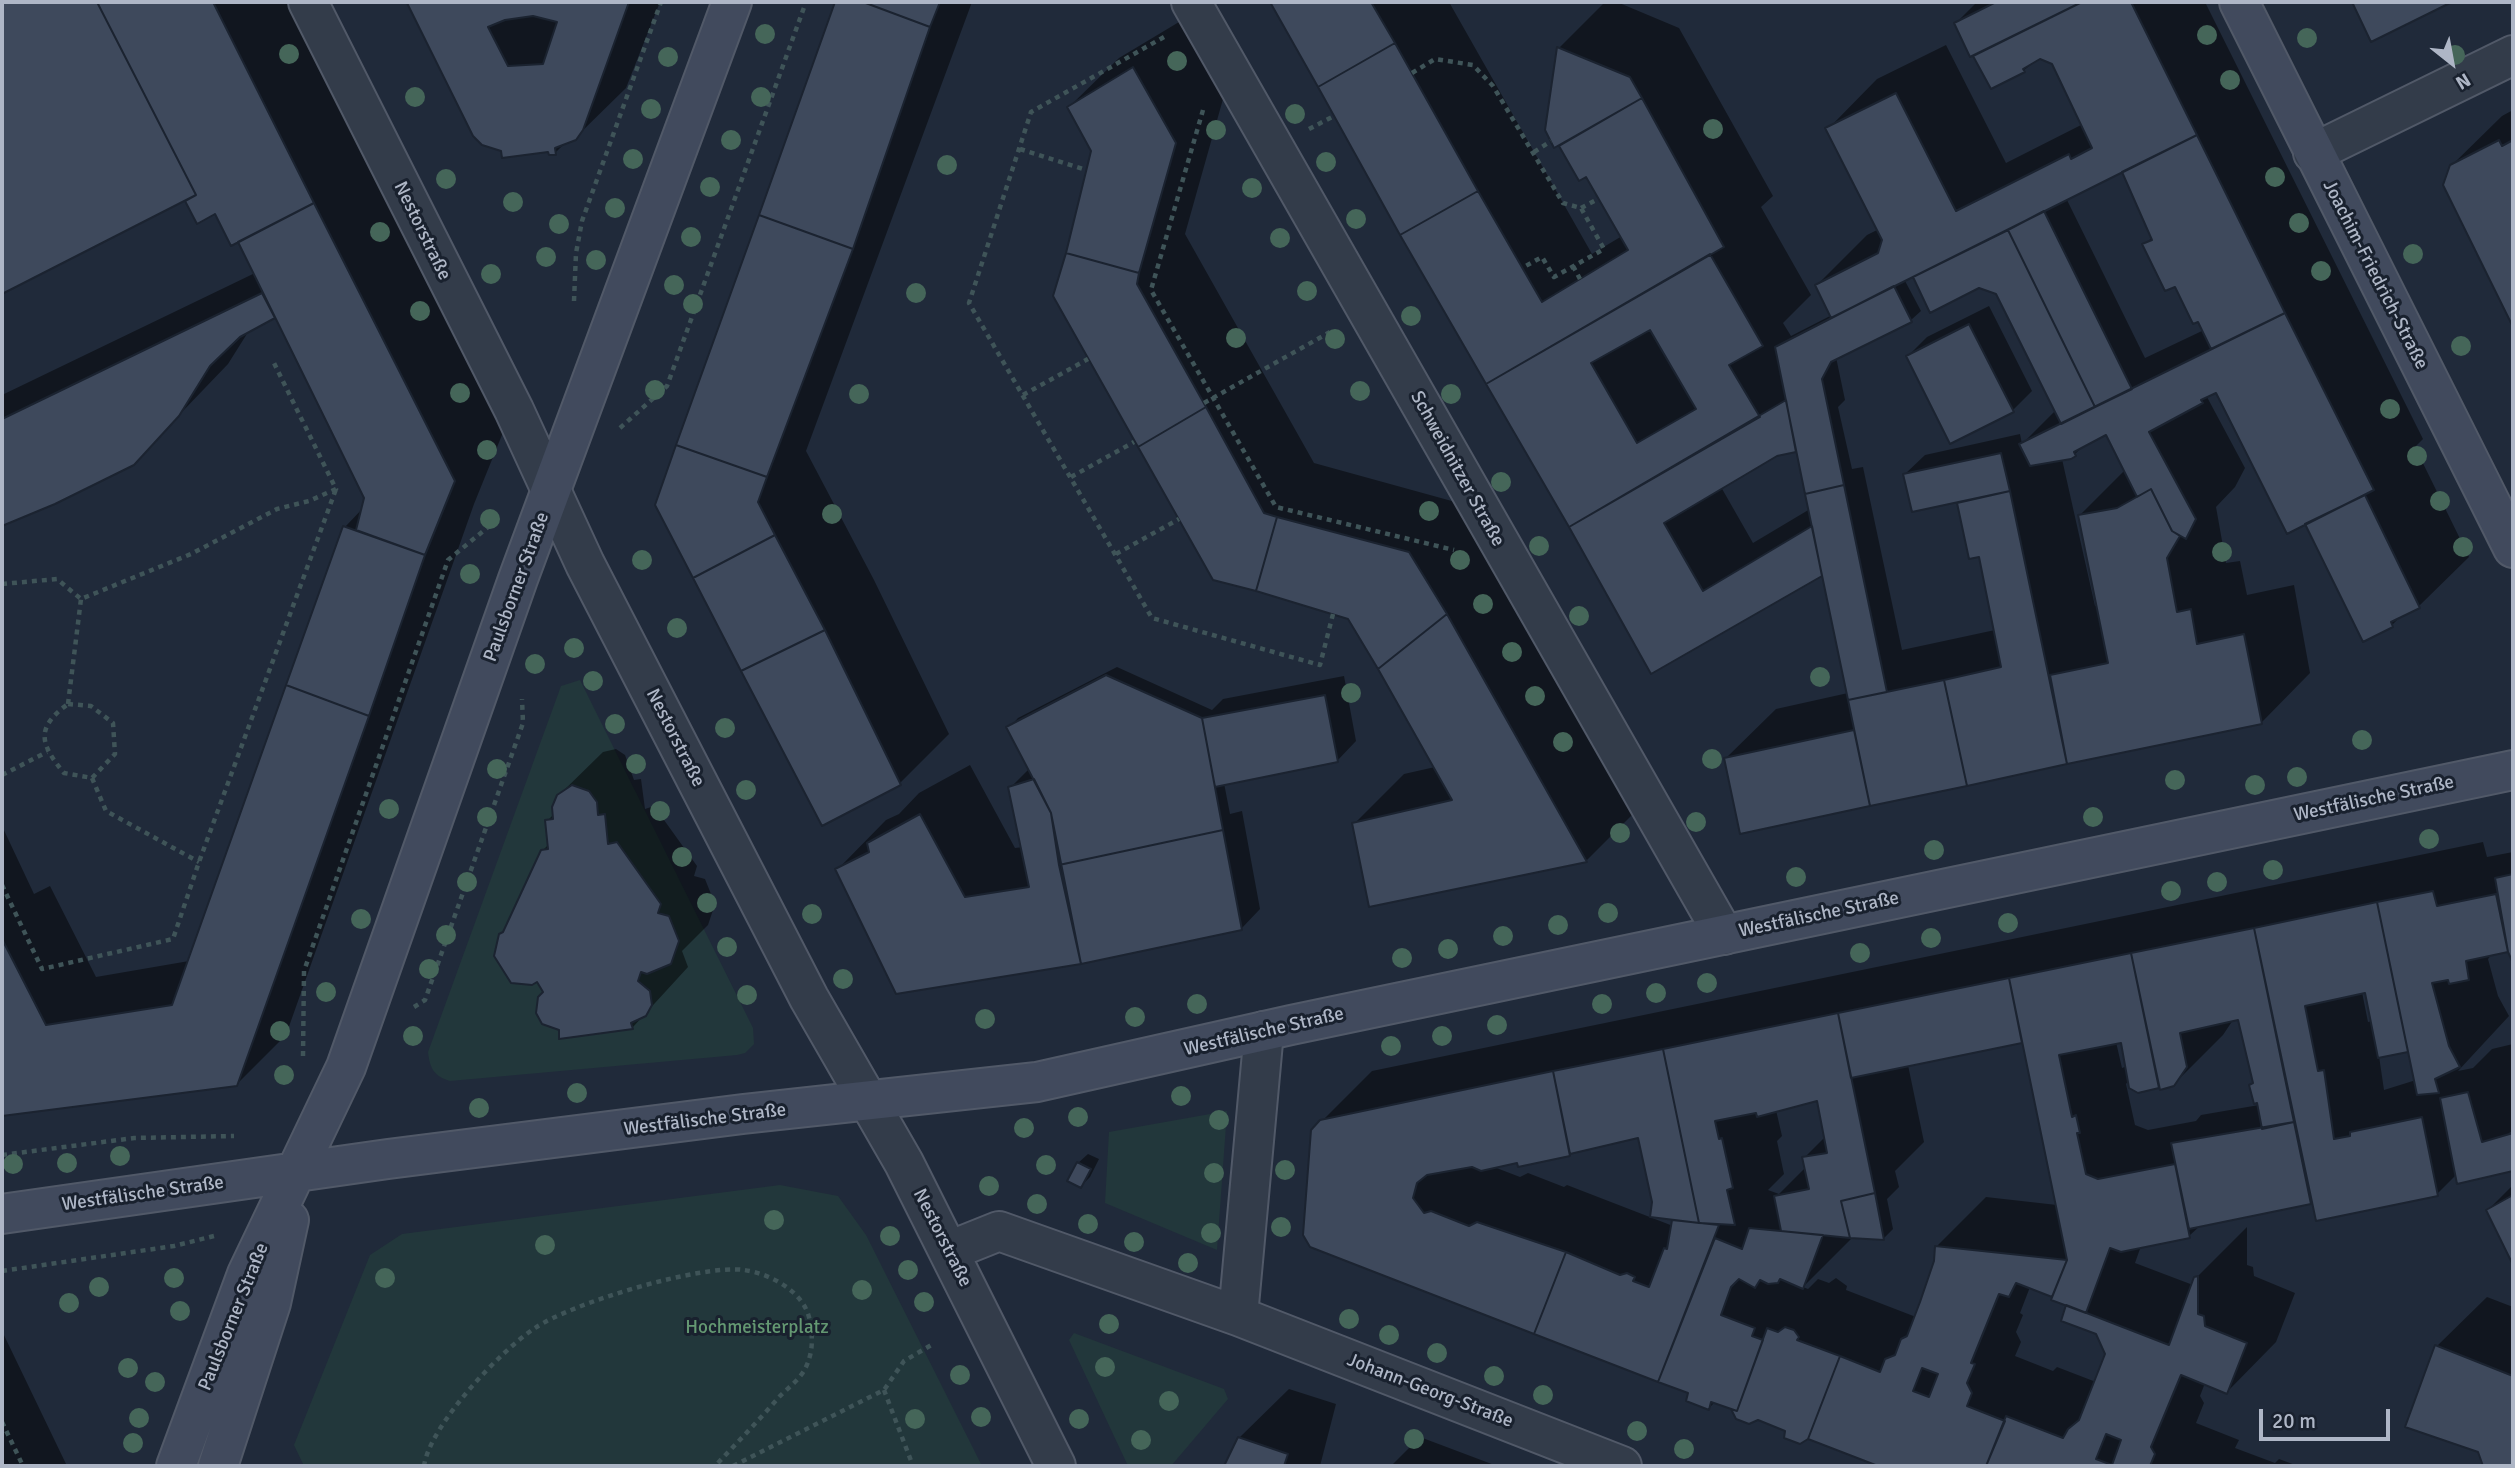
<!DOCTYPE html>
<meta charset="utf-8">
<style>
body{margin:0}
#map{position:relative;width:2515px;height:1468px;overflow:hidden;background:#202a3a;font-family:Signika,sans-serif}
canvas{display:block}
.frame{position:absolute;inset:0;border:4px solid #aeb6c6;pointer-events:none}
.north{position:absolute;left:2417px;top:28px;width:70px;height:70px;-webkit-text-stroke:5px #19212e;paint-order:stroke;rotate:149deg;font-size:19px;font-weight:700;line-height:28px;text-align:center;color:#aeb6c6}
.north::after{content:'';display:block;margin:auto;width:24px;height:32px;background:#aeb6c6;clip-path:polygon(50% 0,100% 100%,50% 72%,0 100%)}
.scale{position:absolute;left:2259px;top:1409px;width:131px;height:32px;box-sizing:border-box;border:4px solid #aeb6c6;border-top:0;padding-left:9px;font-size:21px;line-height:24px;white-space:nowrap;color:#aeb6c6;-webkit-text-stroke:5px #19212e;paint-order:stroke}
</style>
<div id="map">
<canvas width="2515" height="1468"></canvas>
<div class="frame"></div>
<div class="north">N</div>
<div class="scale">20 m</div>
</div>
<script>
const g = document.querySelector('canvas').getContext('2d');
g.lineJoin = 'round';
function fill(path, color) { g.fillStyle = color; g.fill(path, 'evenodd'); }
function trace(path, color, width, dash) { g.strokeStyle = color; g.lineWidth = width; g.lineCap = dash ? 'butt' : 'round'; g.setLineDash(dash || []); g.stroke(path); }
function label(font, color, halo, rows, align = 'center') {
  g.font = font + ' Signika,sans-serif'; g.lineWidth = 6; g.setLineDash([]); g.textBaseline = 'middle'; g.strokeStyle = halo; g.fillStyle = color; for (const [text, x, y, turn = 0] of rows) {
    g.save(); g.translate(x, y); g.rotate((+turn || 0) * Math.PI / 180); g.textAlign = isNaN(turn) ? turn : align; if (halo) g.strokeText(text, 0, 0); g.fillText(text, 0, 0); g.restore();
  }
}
fill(new Path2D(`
 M580,680l173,348 1,16 -9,9 -8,2 -287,26c-16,-5 -20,-12 -22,-29l133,-366z
 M1227,1111l-10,139 -112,-47 4,-71z
 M780,1185l58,11 28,39 116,231h-678l-10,-21 76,-190 32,-21z
 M1074,1333l150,56 4,10 -57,67h-43l-59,-126z`), '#22373b');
fill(new Path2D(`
 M2,2h287l215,428 -30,74 -188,531 -50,50 -234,29v-288l32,68 16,-8 46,91 93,-16 156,-434 19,-20 2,-9 -91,-183 -25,14 -22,35 -95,99 -79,40 -52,21v-129l253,-122 -16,-33 -23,-28 -29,-11 5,-6 -190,96z
 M407,2h253l-34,86 -51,50 -9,4 -11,11 -52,-3 -29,-15z
 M837,2h135l-166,449 68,129 75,154 -50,50 -243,-280z
 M1272,2h177l143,252 30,-18 -35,-61 -7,4 -21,-36 -13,-13 13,-82 46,-46h12l62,26 94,168 -12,11 50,88 -28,28 8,13 41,-21 -15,-30 50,-50 12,-6 -51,-100 49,-50 69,-34 60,118 77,-39 -30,-61 -13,-5 -16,12 -33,17 -35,-64 21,-21h228l218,437 -8,8 54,110 -50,49 -16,8 -11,11 -86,-103 -90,-131 -9,6 38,71 -10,19 -19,20 10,56 14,-2 7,34 47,-10 16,88 -49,50 -519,109 -16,-74 50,-49 72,-16 -25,-120 -172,99zM2123,170l29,67 -7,8 30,39 29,46 -59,28 -79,-160zM1921,271l-6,6 64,9 19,6 58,118 -34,34 -2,-10 -95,21 -20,19 53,27 13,56 9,-2 15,75 -93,20 -39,-183 -11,2 -14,-62 7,-7 -9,-43 75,-37 10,-9 -17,-32zM2107,433l18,37 -45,45 18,90 -3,1 -33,-147 13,-5 10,-10zM1797,450l13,59 -57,34 -32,-56 55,-33z
 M1184,19l41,73 -40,142 129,229 145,40 177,308 -50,50 -215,44 -17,-81 50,-50 31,-7 -86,-149 -135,-39 -121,-428 -24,-44 50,-49z
 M2513,110v212l-68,-138 6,-18 51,-50z
 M1989,306l43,85 -19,19 -105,-54 19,-19z
 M1117,667l95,43 11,-11 121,-23 12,65 -19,20 -113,22 6,31 12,-3 18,98 -19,20 -161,33 -243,-92 49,-50 13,-6 20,-21 51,-28 45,83 8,-1 -13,-59 20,-20 -21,-40 9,-10z
 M616,749l9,6 9,25 7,-1 4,30 9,-3 43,60 -3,10 11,3 10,25 -7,21 -26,26 6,16 -55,60 -72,10 -16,-45 -39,-63 36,-78 7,-7 -2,-23 7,-7 4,-18 45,-44z
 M2483,842l4,15 26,-5v107l-4,-9 -16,3 -5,6 10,37 11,20 -51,55 15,-3 19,-19 21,-5v87l-4,2h4v40l-2,-3 -54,4 -20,20 -124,6 -112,25 -12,11 -48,10 -6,17 58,22 3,-7 51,-51v38l6,2 1,9 41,17 -19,49 -49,50 -22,-9 -5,13 4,7 -8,20 43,17 -4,8 40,15 4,-4 19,7h-415l-125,-48 -21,-1 -5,-9 -17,-6 -6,6 -18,-16 -380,-147 2,-115 59,-59zM2366,991l6,30 -4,1 -6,-30zM2239,1018l20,87 -58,10 -5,6 -48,9 -13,-5 -9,-41 3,-4 9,11 35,-6 50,-50 10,-15zM2023,1041l34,164 -71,-8 -50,50v14l-20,56 -70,-27 1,-4 -11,-8 -7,5 -11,-4 -10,10 -5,-2 50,-50 31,1 9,-9 -6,-30 12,-12 -4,-16 29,-29 -16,-77zM2122,1041l5,25 -5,2 -6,-26zM2409,1050l7,30 -32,10 -5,-34zM1818,1098l8,38 -22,22 2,9 -27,27 -11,-4 16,-16 -7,-33 5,-5 -6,-26zM1640,1135l34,84 -1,7 -106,-41 -3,2 -36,-14 -8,4 -26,-10 24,-6 1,4zM2030,1287l38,17 30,29 8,21 -10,28 -39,-15 -4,4 -38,-15 6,-14 -5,-10 7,-17 -3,-2z
 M1088,1154l11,5 -9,18 -9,9 -3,-23z
 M2513,1185v76l-25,-51z
 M2487,1297l26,10v159h-28l-48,-120z
 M2,1331l65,135h-65z
 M1289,1389l47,15 -16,62h-94l13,-28z
 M1420,1437l77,29h-106z`), '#0007');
const building = new Path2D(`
 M2,2h95l99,193 -194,99z
 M97,2h116l101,201 -83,43 -16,-32 -18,10 -12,-23 11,-6z
 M410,2h219l-46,128 -7,10 -21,8 1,7h-7l-1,-3 -46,6 -1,-7 -19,-6 -9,-9 -66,-133zM533,16l24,6 -14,42 -35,2 -20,-39 17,-7z
 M835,2h28l67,25 -77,222 -94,-34z
 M863,2h77l-10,25z
 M1270,2h101l24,41 -77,44z
 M1996,2h86l-112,55 -16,-34z
 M2082,2h49l66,133 -366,183 -16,-33 63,-32 4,-13 -57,-112 71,-35 60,118 113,-57 2,5 21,-11 -40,-84 -12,-5 -17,10 2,3 -34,17 -18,-33z
 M2352,2h100l-81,40z
 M1395,43l83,148 -78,44 -82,-148z
 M1557,47l73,30 12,21 -88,50 -9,-18z
 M1133,67l43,76 -37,130 -73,-20 25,-102 -24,-44z
 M1642,98l82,149 -238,137 -86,-149 78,-44 64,111 86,-52 -42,-73 -7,4 -20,-35z
 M2197,135l88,178 -74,36 -13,-27 -5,2 -18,-37 -10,4 -23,-47 10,-4 -30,-68z
 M2499,140l3,6 11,-6v187l-70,-142 7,-20z
 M314,203l141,278 -30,74 -69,-25 8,-32 -126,-256z
 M2044,211l88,178 -37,18 -87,-177z
 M759,215l94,34 -86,228 -91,-32z
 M2008,230l87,177 -34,17 -65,-130 -17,-6 -49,25 -17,-36z
 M1066,253l73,20 -2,11 69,123 -68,40 -85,-151z
 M1710,254l53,92 -34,19 31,52 -191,110 -83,-143zM1650,330l46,79 -59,34 -46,-80z
 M1894,286l18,36 -81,40 -9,17 22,106 -39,9 -30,-147z
 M262,293l13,25 -35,19 -30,29 -31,50 -45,49 -79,39 -53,22v-107z
 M2285,313l89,177 -87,44 -71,-141 -15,7 2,3 -54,29 47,87 -10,20 -14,-8 -21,-42 -14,8 -31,-62 -32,17 2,4 -5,3 -41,7 -11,-22z
 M1969,324l45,88 -64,32 -44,-88z
 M1786,400l10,52 -19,4 -113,67 39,68 109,-65 10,50 -171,98 -82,-147z
 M1206,407l58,106 13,4 -21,74 -43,-11 -75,-133z
 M676,445l91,32 -9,25 17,33 -82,43 -38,-73z
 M2001,453l9,38 -98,21 -9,-38z
 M1844,485l43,207 -39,8 -43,-206z
 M2151,489l21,42 8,5 -13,22 10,54 14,-3 6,35 47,-10 18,90 -195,40 -17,-89 58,-12 -30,-148 39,-7z
 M2010,491l57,273 -100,22 -23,-106 57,-13 -22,-110 -10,2 -12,-56z
 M2365,495l55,113 -29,14 2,5 -30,15 -58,-118z
 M1277,517l132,35 38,62 -69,55 -30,-50 -92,-28z
 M343,526l82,29 -56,161 -83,-31z
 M775,535l50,95 -84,41 -48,-93z
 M1447,614l140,248 -218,45 -17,-84 100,-23 -74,-131z
 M825,630l76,155 -79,41 -81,-155z
 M1106,675l96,43 21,112 -164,35 -8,-52 -45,-86z
 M1944,680l23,106 -97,20 -22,-106z
 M286,685l83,31 -132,370 -235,30v-177l44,86 126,-20z
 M1325,695l13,67 -123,25 -13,-69z
 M1854,730l16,76 -130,28 -16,-76z
 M1034,779l17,34 30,151 -185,30 -61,-125 34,-17 -2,-9 53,-29 45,83 64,-10 -21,-100z
 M572,785l17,6 8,11 1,13 7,-1 3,30 9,-2 44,62 -3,9 11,3 10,25 -8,23 -24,10 -6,-2 -3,9 12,10 2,14 -6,11 -15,7 2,6 -74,10v-9l-17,-6 -6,-11 2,-16 5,-5 -6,-10 -5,3 -21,-2 -17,-27 5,-22 4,-2 38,-82 7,-1 -3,-29 8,-1 -1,-12 5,-12z
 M1223,830l19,100 -161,34 -22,-99z
 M2513,874v89l-5,-11 -13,-74z
 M2433,891l4,15 59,-12 12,58 -42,9 3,19 -20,4 -1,-4 -16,3 17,63 11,21 -25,12 4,14 -22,2 -40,-193z
 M2377,902l31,150 -30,6 -13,-65 -60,13 13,65 6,-1 10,69 16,-3v-4l72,-15 16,79 -122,25 -62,-293z
 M2254,928l40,194 -32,7 -5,-26 -3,1 -5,-19 4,-2 -15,-63 -58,13 7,34 -13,19 -14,4 -29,-137z
 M2131,953l28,135 -21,5 -9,-5 -8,-45 -62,12 13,62 4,-2 4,18h-3l9,41 12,5 77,-15 15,74 -69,14 -11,-4 -24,65 -35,-13 16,-40 -58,-282z
 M2009,978l13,65 -171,35 -13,-65z
 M1838,1013l37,180 -34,8 9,37 -69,-7 -7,-35 35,-7 -7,-32 25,-4 -10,-52 -60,16 -1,-4 -41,8 4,18 3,-1 11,50 -6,2 8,35 -36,-2 -36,-174z
 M1663,1049l36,174 -49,-6 2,-15 -14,-64 -68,16 -17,-83z
 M1553,1071l17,85 -52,11 -1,-4 -36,8 -9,-4 -45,8 -10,8 -4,15 11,15 7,-2 38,15 8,-4 89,30 -32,82 -224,-87 -7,-12 8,-105 9,-10z
 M2468,1092l14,50 31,-9v38l-56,13 -17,-86z
 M2294,1122l17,82 -122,25 -18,-86z
 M1077,1162l14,7 -10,19 -14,-7z
 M1875,1193l9,47 -34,-2 -9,-37z
 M2513,1195v70l-27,-55z
 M1672,1220l47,5 -61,157 -124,-48 32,-82 54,23 7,-2 8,4 -2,4 16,6 15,-39 3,1z
 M1749,1228l74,7 -20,54 -23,-10 -2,4 -10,1 -8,-4 -5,8 -16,-9 -8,8 -10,28 34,13 -3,8 11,4 -26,71 -26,-9 -2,8 -23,-9 2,-8 -30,-11 57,-144 27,11z
 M1935,1246l132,14 -15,37 -36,-14 -7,14 -10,-3 -28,69 4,1 -8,19 5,10 -5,13 38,15 -19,45h-108l-70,-27 32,-83 40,16 5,-13 10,-4 6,-16 6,-3 13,-34 14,-41zM1922,1368l16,6 -9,23 -16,-6z
 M2198,1276v38l6,2 1,10 42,17 -20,51 -46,-19 -30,72 4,7 -5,12h-164l20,-50 57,22 5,-9 11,-9 26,-66 -9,-20 -35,-13 5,-16 103,40 25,-68zM2106,1434l15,6 -9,25 -16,-6z
 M1785,1327l9,3 5,7 -2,3 43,16 -32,83 -8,5 -16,-6 1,-7 -27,-11 -9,4 -13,-5 -5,-10 6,2 30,-83 11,4z
 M2435,1345l78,31v90h-30l-5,-14 -73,-25z
 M1238,1437l50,17 -4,12h-60z`);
fill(building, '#3e495c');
trace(building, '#1b2330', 2);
const street = new Path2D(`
 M308,2l206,408 71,154 224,434 95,165 152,303
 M1191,2l533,933
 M2313,153l200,-98
 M949,1251l50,-20 239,85 384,150
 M1238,1316l26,-285`);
const secondary = new Path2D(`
 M2239,2l274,546
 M2,1214l386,-55 355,-45 294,-32 254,-57 1222,-255
 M176,1466l71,-192 99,-207 172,-488 214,-577
 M218,1466l53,-163 18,-83`);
trace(street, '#515968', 42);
trace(secondary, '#515968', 42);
trace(new Path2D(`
 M1164,37l-133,75 -62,191 183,315 168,47 13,-51
 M1412,73l23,-14 38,6 20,21 70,117 18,5 23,41 -50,28 -12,-20 -20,11
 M1203,110l-52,180 125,217 178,43
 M1309,129l25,-13
 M1020,149l66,21
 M1534,152l17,-11
 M1581,208l17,-9
 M1573,266l7,13
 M574,301l2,-48 6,-32 79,-219
 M1023,395l65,-36
 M1204,403l126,-71
 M620,428l47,-42 139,-384
 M1071,477l63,-35
 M1116,554l63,-35
 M2,584l55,-5 24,20 110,-45 86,-45 32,-8 27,-12 -64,-130
 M68,704l23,2 22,17 2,31 -23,24 -28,-5c-24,-29 -29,-45 4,-69z
 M68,704l13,-105
 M2,775l45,-23
 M92,778l14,33 93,51
 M2,885l40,84 131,-30 26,-77 137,-373
 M414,1007l11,-7 98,-277 -1,-24
 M303,1056l1,-85 144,-411 45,-37
 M2,1155l132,-17 100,-2
 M2,1271l172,-25 44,-11
 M884,1390l29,76
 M2,1422l21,44
 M424,1466c6,-41 76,-115 111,-138 37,-25 166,-64 209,-58 28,4 62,23 66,52 3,17 3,31 -5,47 -5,10 -17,19 -25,27 -21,24 -43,47 -65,70
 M733,1466l151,-76 20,-29 29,-17`), '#3f5458', 4.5, [5, 5]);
trace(street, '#333c4a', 38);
trace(secondary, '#414a5d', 38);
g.fillStyle = '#456659';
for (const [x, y] of [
 [765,34],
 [2207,35],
 [2307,38],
 [289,54],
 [2455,55],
 [668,57],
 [1177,61],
 [2230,80],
 [415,97],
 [761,97],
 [651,109],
 [1295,114],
 [1713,129],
 [1216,130],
 [731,140],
 [633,159],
 [1326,162],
 [947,165],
 [2275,177],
 [446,179],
 [710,187],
 [1252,188],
 [513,202],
 [615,208],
 [1356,219],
 [2299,223],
 [559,224],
 [380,232],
 [691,237],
 [1280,238],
 [2413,254],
 [546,257],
 [596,260],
 [2321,271],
 [491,274],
 [674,285],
 [1307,291],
 [916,293],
 [693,304],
 [420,311],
 [1411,316],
 [1236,338],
 [1335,339],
 [2461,346],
 [655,390],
 [1360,391],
 [460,393],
 [859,394],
 [1451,394],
 [2390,409],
 [487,450],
 [2417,456],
 [1501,482],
 [2440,501],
 [1429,511],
 [832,514],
 [490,519],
 [1539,546],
 [2463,547],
 [2222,552],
 [642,560],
 [1460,560],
 [470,574],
 [1483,604],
 [1579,616],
 [677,628],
 [574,648],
 [1512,652],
 [535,664],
 [1820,677],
 [593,681],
 [1351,693],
 [1535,696],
 [615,724],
 [725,728],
 [2362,740],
 [1563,742],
 [1712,759],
 [636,764],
 [497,769],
 [2297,777],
 [2175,780],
 [2255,785],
 [746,790],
 [389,809],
 [660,811],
 [487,817],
 [2093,817],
 [1696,822],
 [1620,833],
 [2429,839],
 [1934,850],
 [682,857],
 [2273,870],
 [1796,877],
 [467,882],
 [2217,882],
 [2171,891],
 [707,903],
 [1608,913],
 [812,914],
 [361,919],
 [2008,923],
 [1558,925],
 [446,935],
 [1503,936],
 [1931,938],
 [727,947],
 [1448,949],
 [1860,953],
 [1402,958],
 [429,969],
 [843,979],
 [1707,983],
 [326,992],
 [1656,993],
 [747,995],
 [1197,1004],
 [1602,1004],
 [1135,1017],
 [985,1019],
 [1497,1025],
 [280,1031],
 [413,1036],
 [1442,1036],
 [1391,1046],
 [284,1075],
 [577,1093],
 [1181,1096],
 [479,1108],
 [1078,1117],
 [1219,1120],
 [1024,1128],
 [120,1156],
 [67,1163],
 [13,1164],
 [1046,1165],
 [1285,1170],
 [1214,1173],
 [989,1186],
 [1037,1204],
 [774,1220],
 [1088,1224],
 [1281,1227],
 [1211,1233],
 [890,1236],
 [1134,1242],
 [545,1245],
 [1188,1263],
 [908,1270],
 [174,1278],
 [385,1278],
 [99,1287],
 [862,1290],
 [924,1302],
 [69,1303],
 [180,1311],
 [1349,1319],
 [1109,1324],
 [1389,1335],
 [1437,1353],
 [1105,1367],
 [128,1368],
 [960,1375],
 [1494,1376],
 [155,1382],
 [1543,1395],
 [1169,1401],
 [981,1417],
 [139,1418],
 [915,1419],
 [1079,1419],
 [1637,1431],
 [1414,1439],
 [1141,1440],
 [133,1443],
 [1684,1449]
]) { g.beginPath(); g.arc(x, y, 10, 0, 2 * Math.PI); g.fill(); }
label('19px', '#aeb6c6', '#19212e', [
 ["Nestorstraße",422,231,64],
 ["Joachim-Friedrich-Straße",2375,275,63],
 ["Schweidnitzer Straße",1457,469,61],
 ["Paulsborner Straße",517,587,-70],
 ["Nestorstraße",675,738,63],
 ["Westfälische Straße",2374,799,-12],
 ["Westfälische Straße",1819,915,-12],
 ["Westfälische Straße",1264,1032,-13],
 ["Westfälische Straße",705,1120,-7],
 ["Westfälische Straße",143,1194,-8],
 ["Nestorstraße",942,1238,63],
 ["Paulsborner Straße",234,1317,-68],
 ["Johann-Georg-Straße",1430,1391,21]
]);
label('19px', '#649872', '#19212e', [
 ["Hochmeisterplatz",757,1328]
]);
</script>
